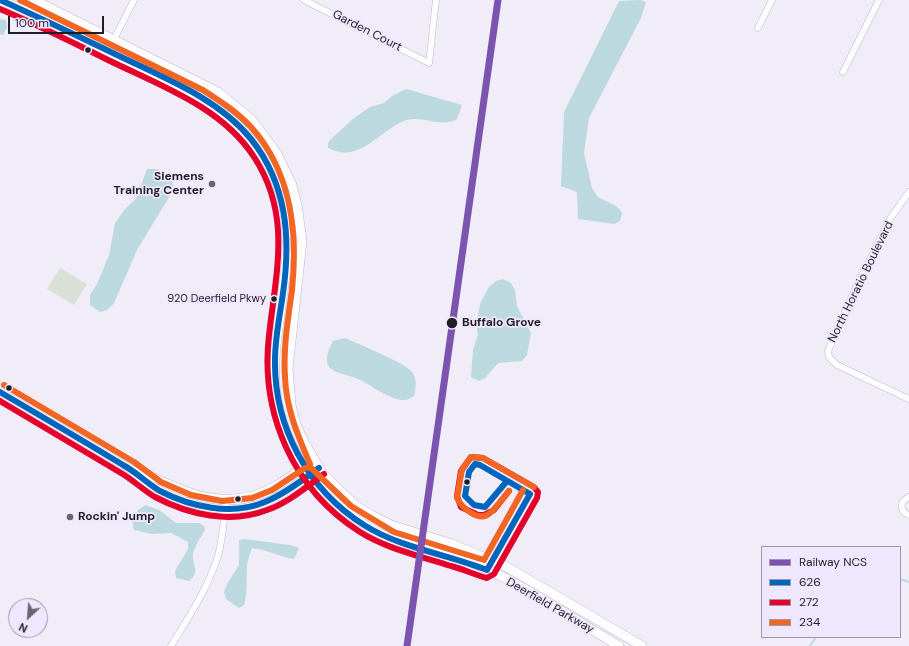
<!DOCTYPE html>
<style>
body{margin:0}
#map{position:relative;width:909px;height:646px;overflow:hidden;background:#f0ecf8;font-family:"DM Sans",sans-serif}
canvas{display:block}
.legend{position:absolute;left:761px;top:546px;width:140px;height:92px;box-sizing:border-box;background:#efe7fd;border:1px solid #9d97a7;margin:0;padding:5px 7px;list-style:none;font-size:12px;color:#211e27}
.legend li{display:flex;align-items:center;gap:8px;height:20px}
.legend b{width:20px;border:1px solid #9d97a7}
.north{position:absolute;left:8px;top:598px;width:40px;height:40px;box-sizing:border-box;background:#efe7fd;border:1px solid #9d97a7;border-radius:50%;rotate:206deg;font-size:11px;font-weight:700;line-height:16px;text-align:center;color:#211e27}
.north::after{content:'';display:block;margin:auto;width:14px;height:18px;background:#696670;clip-path:polygon(50% 0,100% 100%,50% 72%,0 100%)}
.scale{position:absolute;left:8px;top:16px;width:96px;height:18px;box-sizing:border-box;border:2px solid #211e27;border-top:0;padding-left:5px;font-size:12px;line-height:14px;white-space:nowrap;color:#211e27;-webkit-text-stroke:3px #efe7fd;paint-order:stroke}
</style>
<div id="map">
<canvas width="909" height="646"></canvas>
<ul class="legend">
<li><b style="height:5px;background:#7c53af"></b>Railway NCS</li>
<li><b style="height:5px;background:#0065bd"></b>626</li>
<li><b style="height:5px;background:#e4002b"></b>272</li>
<li><b style="height:5px;background:#f26522"></b>234</li>
</ul>
<div class="north">N</div>
<div class="scale">100 m</div>
</div>
<script>
const g = document.querySelector('canvas').getContext('2d');
g.lineJoin = 'round';
function fill(path, color) { g.fillStyle = color; g.fill(path, 'evenodd'); }
function trace(path, color, width, dash) { g.strokeStyle = color; g.lineWidth = width; g.lineCap = dash ? 'butt' : 'round'; g.setLineDash(dash || []); g.stroke(path); }
function label(font, color, halo, rows, align = 'center') {
  g.font = font + ' "DM Sans",sans-serif'; g.lineWidth = 3.5; g.setLineDash([]); g.textBaseline = 'middle'; g.strokeStyle = halo; g.fillStyle = color; for (const [text, x, y, turn = 0] of rows) {
    g.save(); g.translate(x, y); g.rotate((+turn || 0) * Math.PI / 180); g.textAlign = isNaN(turn) ? turn : align; if (halo) g.strokeText(text, 0, 0); g.fillText(text, 0, 0); g.restore();
  }
}
fill(new Path2D(`
 M60,268l27,16 -13,21 -27,-16z`), '#d9e0d6');
fill(new Path2D(`
 M640,0l6,2 -5,16 -52,100 -5,35 8,35 6,9 18,9 6,6 -2,9 -6,3 -36,-5 -1,-27 -16,-6 3,-74 55,-111z
 M0,19l6,1 1,8 -4,7 -3,-1z
 M406,89l56,16 -5,14c-16,10 -36,-5 -53,2 -27,11 -44,43 -76,27v-5l2,-3 24,-22 16,-11 14,-4 8,-7z
 M147,169h11l14,10 2,10 -37,61 -23,53 -7,7 -7,2 -10,-7v-10l7,-11 12,-29 6,-32 10,-14 11,-10z
 M503,279l8,4 4,7 2,16 14,27 -4,22 -5,6 -24,2 -13,15 -6,3 -8,-4 2,-27 5,-16 -2,-8 4,-22 9,-17 7,-6z
 M345,338c11,5 62,26 67,34 5,7 4,16 2,24 -5,4 -11,5 -17,3 -16,-4 -29,-17 -44,-22 -8,-3 -21,-4 -25,-12 -3,-8 1,-17 5,-24z
 M146,505l13,5 17,13h23l5,3 1,4c-4,7 -12,18 -12,26 0,11 7,16 -4,25l-13,-3 -1,-7 13,-22v-7l-17,-9 -19,1 -18,-4 -2,-10 6,-10z
 M244,539l46,6 9,3 -5,11c-14,-2 -28,-10 -42,-11 -2,6 -5,13 -5,19 -1,13 1,24 -3,38l-5,3 -13,-9 -2,-7 3,-8 12,-19v-25z`), '#bcd9e0');
trace(new Path2D(`
 M900,579l9,3
 M810,646l6,-9`), '#bcd9e0', 2);
const minor = new Path2D(`
 M304,0l125,63 7,-63
 M758,28l14,-28
 M108,51l26,-51
 M843,72l36,-72
 M909,192l-19,27 -34,68 -28,64 1,6 8,8 72,34
 M909,497l-6,4c-3,6 -1,12 6,14
 M171,646c17,-28 36,-56 46,-87 6,-19 7,-40 9,-60`);
const tertiary = new Path2D(`
 M0,392l130,77c34,32 90,50 134,34 20,-8 38,-23 55,-35
 M131,470c19,4 36,14 55,21 29,11 62,11 89,-5 14,-8 26,-18 39,-26`);
const secondary = new Path2D(`
 M0,0l28,12c37,18 73,36 110,54 40,20 85,38 113,74 58,71 30,137 24,217 -6,81 45,149 116,182 27,9 55,14 82,24 49,20 100,56 146,83
 M34,0l184,92 34,28 25,34 15,31 5,20 5,36 -14,127 3,37 5,20 9,19 18,30 33,32 17,10 18,9 61,19 55,23 135,79`);
trace(minor, '#bebbc5', 7);
trace(tertiary, '#bebbc5', 9);
trace(secondary, '#bebbc5', 10);
trace(minor, '#fdfcfe', 6);
trace(tertiary, '#fdfcfe', 8);
trace(secondary, '#fdfcfe', 9);
trace(new Path2D(`
 M0,0c39,17 77,36 115,54 47,23 103,44 136,85 36,45 40,99 32,154 -3,22 -8,44 -8,67 -1,66 32,129 89,165 36,23 83,29 123,45l43,-76
 M0,392c41,24 82,48 123,73 13,7 24,18 37,26 31,16 72,25 105,11 20,-8 37,-22 54,-34
 M507,481l-22,26 -11,-2 -9,-9 4,-24 6,-8 5,1 50,29`), '#0065bd', 6);
trace(new Path2D(`
 M0,9c36,15 72,33 108,51 51,25 114,47 146,97 38,58 22,115 15,178 -9,77 23,154 91,197 27,17 60,24 91,34 12,3 24,9 36,12l7,-4 43,-76 1,-6 -4,-5 -51,-29 -12,-1 -10,14 -4,25 4,11 17,8h6l10,-5 15,-19
 M0,401c40,24 80,48 121,72 12,7 22,17 34,24 34,18 76,27 112,13 21,-7 39,-23 57,-36`), '#e4002b', 6);
trace(new Path2D(`
 M20,0l183,90c17,11 34,22 48,37 40,44 47,106 41,163 -4,29 -9,58 -7,87 1,31 13,59 25,87
 M4,385l130,77 27,20 30,13 31,6 30,-3 20,-8 33,-22 5,-1 41,39 43,26 90,28 39,-70
 M509,491c-6,7 -12,16 -19,22 -11,10 -28,-5 -33,-15l5,-29 9,-12 12,1 51,29`), '#f26522', 6);
trace(new Path2D(`
 M407,646l91,-646`), '#7c53af', 7);
for (const [x, y, r, color] of [
 [88,50,3.5,"#211e27"],
 [212,184,4,"#696670"],
 [274,299,3.5,"#211e27"],
 [452,323,6,"#211e27"],
 [9,388,3.5,"#211e27"],
 [467,482,3.5,"#211e27"],
 [238,499,3.5,"#211e27"],
 [70,517,4,"#696670"]
]) { const dot = new Path2D(); dot.arc(x, y, r, 0, 2 * Math.PI); g.fillStyle = color; g.fill(dot); trace(dot, '#efe7fd', 1.5); }
label('11px', '#211e27', '#efe7fd', [
 ["920 Deerfield Pkwy",266,299]
], 'right');
label('12px', '#211e27', '#efe7fd', [
 ["Garden Court",367,31,27],
 ["North Horatio Boulevard",861,282,-64],
 ["Deerfield Parkway",550,606,30]
]);
label('bold 12px', '#211e27', '#efe7fd', [
 ["Siemens",204,177],
 ["Training Center",204,191],
 ["Rockin' Jump",78,517,"left"]
], 'right');
label('bold 12px', '#211e27', '#efe7fd', [
 ["Buffalo Grove",462,323]
], 'left');
</script>
